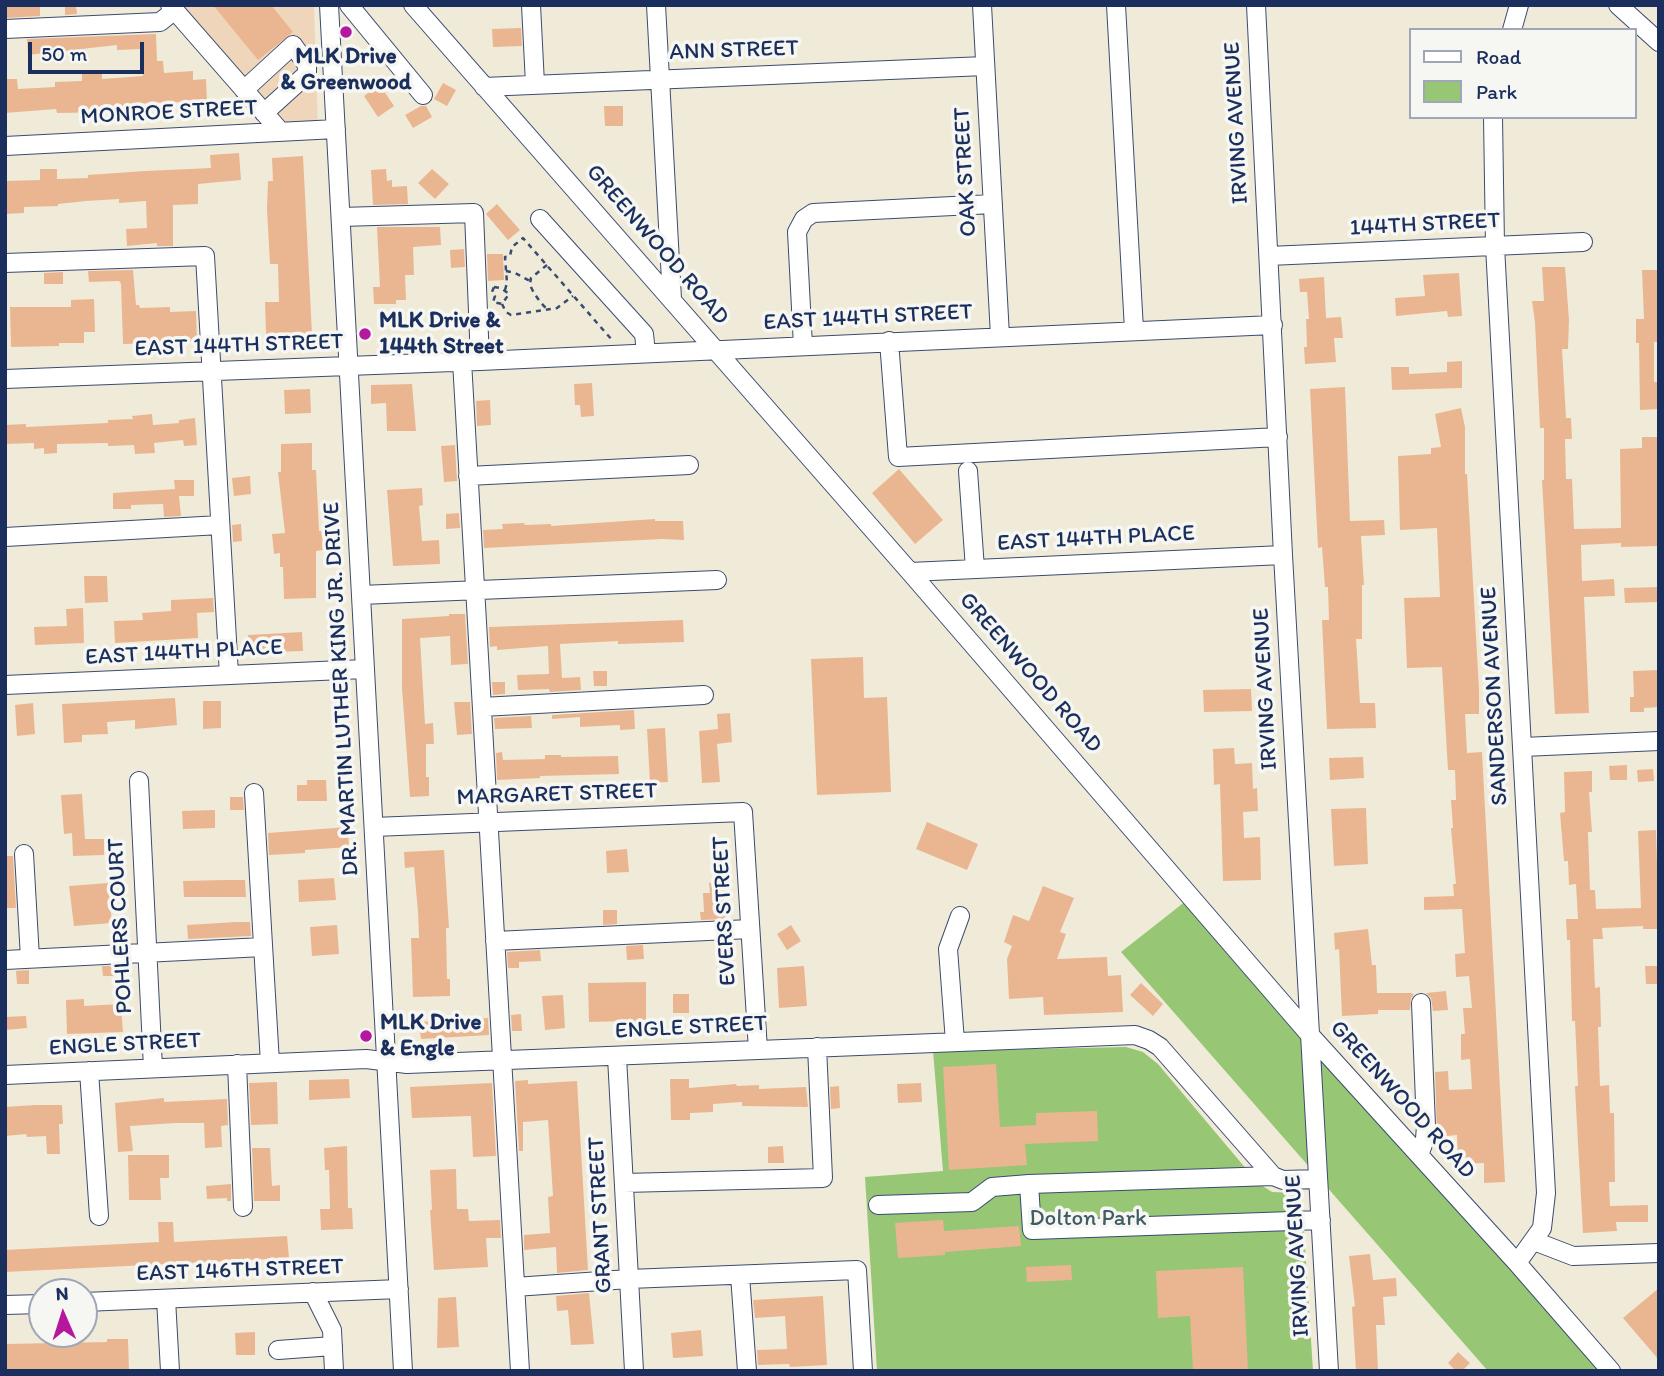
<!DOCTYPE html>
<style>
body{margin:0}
#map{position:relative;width:1664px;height:1376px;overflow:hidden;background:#f0ebd8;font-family:Itim,sans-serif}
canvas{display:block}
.frame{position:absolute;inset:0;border:7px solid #1b2f5e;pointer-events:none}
.legend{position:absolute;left:1409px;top:28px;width:228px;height:91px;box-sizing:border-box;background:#f6f6f2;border:2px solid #9ea6b7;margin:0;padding:9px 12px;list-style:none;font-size:21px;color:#1b2f5e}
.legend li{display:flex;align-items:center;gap:14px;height:35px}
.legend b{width:35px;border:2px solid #9ea6b7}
.north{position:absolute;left:28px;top:1278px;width:70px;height:70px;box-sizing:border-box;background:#f6f6f2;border:2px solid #9ea6b7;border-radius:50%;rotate:357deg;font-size:19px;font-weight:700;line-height:28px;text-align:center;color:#1b2f5e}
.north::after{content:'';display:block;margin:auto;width:24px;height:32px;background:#b5179e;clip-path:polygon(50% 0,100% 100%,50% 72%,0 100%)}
.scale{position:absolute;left:28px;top:42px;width:116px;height:32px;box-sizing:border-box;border:4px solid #1b2f5e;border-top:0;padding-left:9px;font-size:21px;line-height:24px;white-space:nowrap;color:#1b2f5e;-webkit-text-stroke:5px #f6f6f2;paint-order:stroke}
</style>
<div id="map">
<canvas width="1664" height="1376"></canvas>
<div class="frame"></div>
<ul class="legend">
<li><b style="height:9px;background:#fff"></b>Road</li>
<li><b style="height:19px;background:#97c675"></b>Park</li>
</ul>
<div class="north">N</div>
<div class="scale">50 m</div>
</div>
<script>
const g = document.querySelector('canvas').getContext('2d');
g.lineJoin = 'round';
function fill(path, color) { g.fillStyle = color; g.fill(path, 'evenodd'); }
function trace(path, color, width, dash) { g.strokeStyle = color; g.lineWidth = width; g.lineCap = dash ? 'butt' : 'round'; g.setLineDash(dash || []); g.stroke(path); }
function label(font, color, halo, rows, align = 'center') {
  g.font = font + ' Itim,sans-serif'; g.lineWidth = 7; g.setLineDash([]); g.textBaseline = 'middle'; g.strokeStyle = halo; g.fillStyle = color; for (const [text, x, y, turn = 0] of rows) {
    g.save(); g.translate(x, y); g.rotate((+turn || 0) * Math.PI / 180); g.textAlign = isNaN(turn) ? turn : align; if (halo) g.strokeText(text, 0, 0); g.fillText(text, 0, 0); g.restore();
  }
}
fill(new Path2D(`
 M171,5h143l4,125 -37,2z`), '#efd6bb');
fill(new Path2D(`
 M1191,897l415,474h-118l-367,-419z
 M1126,1047l17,5 15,12 100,119 14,9 26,1 4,7 11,171h-436l-12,-194 78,-6 -10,-120z`), '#97c675');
fill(new Path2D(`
 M5,5h35v11l-35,2z
 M65,5h11l1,9 -12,1z
 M213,5h58l22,27 -35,28z
 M521,28l1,18 -29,1 -1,-18z
 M156,34l1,27h6l1,12 29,-2v9l13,-1 1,22 -77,3v6l-18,2 -55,1 -1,-4 -51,4v-34h12l1,10 37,-2v-5l27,-1v-8h20v6l41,-3 -1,-27 -25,1v-5l-89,10 -1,-16z
 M443,83l13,7 -9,16 -13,-7z
 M380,85l14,21 -16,11 -14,-21z
 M421,106h5l6,11 -19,11 -8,-13z
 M604,106h19v20h-18z
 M239,153l2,27 -43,4v20l-25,1v41h-16v-3l-30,3 -1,-17 21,-1 -1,-27 -27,2v-4l-33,2 -28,3v2l-34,1v6l-19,1v-33l35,-1v-11h17v10l31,-1v-3l57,-4 66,-3 -1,-13z
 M303,156l9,178 -46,1 -1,-33h14l-1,-38h-8l-3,-54 1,-29h5l-1,-23z
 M386,169l1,12 5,-1v7l15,-1 1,18 -35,1 -2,-35z
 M432,169l17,15 -14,15 -17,-16z
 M497,204l23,26 -12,10 -22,-26z
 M377,227h63l1,18 -28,2 1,28h-9l1,25h-10v4h-22l-1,-17h7z
 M464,249l1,18 -14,1 -1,-18z
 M487,254h16l1,26 -16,1z
 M1542,267h23l4,53 -1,29h-6l4,69h5l1,21h-7l1,40h6l2,50 47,-1 -1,-79 22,-1v-11h17v109l-38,1v-4l-40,2 1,36 32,-2 1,17 -31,1 5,116 -34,1 -13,-234h2v-52h-4l-5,-106 -3,-21h12z
 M133,270l3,35h3l1,3 30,-1v5l26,-1 1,31 -74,2 -2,-60 -2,-3 -30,1 -1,-11z
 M1642,270h17v72h-5v40h5v27l-19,1 -1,-67h-3v-24h8z
 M63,272v12h-19v-11z
 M1459,273l3,43 -14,1 -1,-6 -51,5 -1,-18 30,-2 -2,-21z
 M1324,277l2,41 15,-1 2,21h-9l2,24 -31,2 -1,-17h3l-1,-28h3l-2,-27h-7l-1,-13z
 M94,299l1,33h-11v11h-25v3l-48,1 -1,-40h61v-7z
 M1462,361v27l-70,2 -1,-23h18v7l38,-2v-10z
 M592,383l2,33 -13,1 -1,-12h-5l-1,-21z
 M412,384l4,47h-29l-1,-28 -15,1v-19z
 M1345,387l5,134 34,-1 1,15 -24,1 3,49h-2v54h-6l4,64h15l1,25 -49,1 -5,-109h7l-1,-33h-3l-3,-40 -4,1 -8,-159z
 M310,389l1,24 -26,1 -1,-24z
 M490,400l1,25 -14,1 -1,-25z
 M1461,408l4,19v47h2l12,216v24h-14l1,19 1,20 15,-1 23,430 -21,1v-20l-26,1 -1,-29 -20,2 -2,-65 13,-1 1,19 23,-1 -2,-30 -9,1v-26h4l-2,-26h9l-3,-32 -13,1 -1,-23 10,-1 -3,-44 -38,1v-13l30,-1 -1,-12h3l-5,-56h2l-2,-28h5l-1,-30h-7l-6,-103 -35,1 -3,-70 36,-1 -3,-69 -37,2 -2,-74 33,-2v-6l10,-1 -6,-33z
 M152,414l1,11 26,-2v-3l16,-2 2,27 -13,1 -1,-6 -29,3 1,10 -20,1 -1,-9 -26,1v-3l-51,1v9l-13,1v-6l-10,1v-6l-28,1 -1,-19 21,-1v3l82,-4v-3l25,-1 -1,-3z
 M312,443v27h4l3,61h3l1,19 -7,1v47l-32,1 -1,-32h-3v-14l-6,1 -2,-20 13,-1 -7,-61h3v-28z
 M455,445l2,36 -13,1 -3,-36z
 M899,469l44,51 -28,24 -43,-51z
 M250,476l1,18 -17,2 -2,-18z
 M174,480h20v16h-15l2,20 -17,1 -1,-13 -32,1v4h-18v-16l62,-4z
 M422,488l1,17 -4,1 3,35 17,-1 1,24 -47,2 -6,-76z
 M459,513l1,15 -14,1v-15z
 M655,519v2h28l1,19 -22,-1 -178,9 -1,-18 20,-1 -1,-5 22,-1 1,2 26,-1v2z
 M241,524l1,17 -9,1 -1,-17z
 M84,576h23l1,26 -23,1z
 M1659,587v15l-34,1 -1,-15z
 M213,598l1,14 -17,1 1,25 -83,5 -1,-22 29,-1 -1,-7 29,-2v-11z
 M83,608l1,35 -49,2 -1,-18 33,-1 -1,-17z
 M449,614h16l3,50 -17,1 -1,-29 -30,2 5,86 8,-1 1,21h-8v33h3v19l-19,1 -8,-109v-69l47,-3z
 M683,620l1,22 -66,2v-3l-58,3 2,34 18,-1 1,13 -31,2 -1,-3 -31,1 -1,-15 32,-1 -1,-28 -51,4v-4l-7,1 -1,-20z
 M302,632l1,19 -55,2v-18z
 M863,657l1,41 23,-1 4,95 -74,3 -6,-136z
 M1659,670v37l-15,1v4h-14v-15h4l-1,-26z
 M593,671h14v15h-13z
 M492,682h13v12l-12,1z
 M1251,689l1,22 -48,1 -1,-22z
 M175,698l2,27 -42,4v-9l-28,2 1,12 -26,1v7l-18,1 -2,-39z
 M203,701h18v27l-18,1z
 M454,702h16l2,32 -15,1z
 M33,703l2,31 -18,2 -2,-31z
 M634,710l1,19 -15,1v-5l-40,2v-10l-28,2v-4z
 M730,713l2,29 -15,2 3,38 -18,1 -3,-52 19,-2 -1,-15z
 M531,716l1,12 -37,1 -1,-11z
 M665,728l3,54 -18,1 -3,-54z
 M1234,748l1,16 17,-1 1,26 4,-1 1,23 -15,1 1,26 16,-1 1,43 -38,1 -3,-97 -6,1 -1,-36z
 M502,752l1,8 42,-1v-4h16v2l57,-1 1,18 -79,2v2l-43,2 -1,-27z
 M1363,757l1,21 -34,2 -1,-22z
 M1627,765v15h-17l-1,-14z
 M1653,769l1,12 -16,1 -1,-12z
 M1592,771v21h-3l3,40h-4l2,58h5l1,19 45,-1 -3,-77 18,-1 3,99h-16v-3l-41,2 1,11h-10l2,49 5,-1 1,40h-3l2,59 9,-1 1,28h4l1,69h-6l1,24 38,-1v17h-32l1,9 -34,2 -7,-126 -1,-21h3l-3,-65h-3l-2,-81h-3l-1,-21h12l-2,-35 -7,1 -1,-24h-4l-4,-48 5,-1 -1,-40z
 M307,780h19l1,21h-30v-16h10z
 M82,794l3,45h19v16l-31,1 -1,-23 -8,1 -3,-39z
 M230,797h13l1,13h-14z
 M1366,808l2,56 -34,2 -3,-57z
 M215,810v18l-32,1 -1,-18z
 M927,822l51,22 -11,26 -51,-21z
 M348,827l1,20 -44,3v3l-36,2 -1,-22z
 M627,849l2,23 -22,1 -1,-22z
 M444,850l5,78h-3l1,51h3v17l-37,1 -2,-59h8l-1,-26 -4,-45 -9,1 -1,-16z
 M5,856h8l3,52h-11z
 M334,878l2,22 -37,2 -1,-22z
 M225,880h20l1,17h-62l-1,-16z
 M725,882l2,37 -26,1 -1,-8h4l-1,-19h7l-1,-10z
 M108,883l4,40 -38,3 -5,-40z
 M1043,886l31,12 -14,34 6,2 -9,25 50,-2 1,19 13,-1 2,37 -79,3 -1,-18 -34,2 -2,-40 5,-13 -8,-4 9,-27 16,6z
 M603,910h14v14l-14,1z
 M236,922h14l1,14 -63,3 -1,-14z
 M337,925l2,29 -27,2 -2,-29z
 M791,925l10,16 -14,9 -10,-16z
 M1368,929l4,36h4l1,28h34l3,1 -3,4 -1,12h-32v4l-36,2 -3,-67 -4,1 -1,-17z
 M643,945l1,14 -17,1 -1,-14z
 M540,950l1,11 -22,1v6h-11l-1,-16z
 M102,966h16v10h-15z
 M804,966l3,40 -28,2 -2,-40z
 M1645,966h14v18h-13z
 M29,970v14h-12l-1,-13z
 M646,982v42l-18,1v-4l-39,1 -1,-39z
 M1141,983l22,21 -10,12 -23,-21z
 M1446,991l2,19 -15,1 -2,-13 -5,-5z
 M673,994h16v19h-16z
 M563,995l2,33 -20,2 -3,-34z
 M84,999v7l37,-2 2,28 -56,2 -1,-34z
 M521,1014l1,17h-10l-1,-16z
 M26,1016l1,12 -22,2v-13z
 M488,1018l1,17 -68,4 -2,-17z
 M996,1064l4,63 36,-2v-12l61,-2 1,30 -73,3 2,21 -78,5 -6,-103z
 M349,1079l1,19 -41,2v-20z
 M670,1079h19v9l47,-4 1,2 22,-1v4l47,-2 2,20 -66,-1v-4l-29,2v8l-23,1v7h-19z
 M528,1080v4l49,-3 11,189 -31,3 -1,-26 -32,3v-15l26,-2 -2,-36 5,-1 -5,-76 -25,2v29h-4l-4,-70z
 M277,1082l1,42 -27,1 -2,-42z
 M492,1083l4,73 -23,1 -2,-41 -59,2 -2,-31z
 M921,1083l1,19 -24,1 -1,-19z
 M839,1086l1,22 -9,1 -1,-22z
 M164,1098v4l63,-3 1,26 -7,1 1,21 -17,1 -1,-25h-28l-46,3 3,25 -15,1 -3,-49z
 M35,1105h27l1,19h-4l1,30h-13l-1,-18 -19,1 -1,-3 -21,2v-29z
 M347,1146l1,62h4l1,21 -32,1 -1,-21h10l-1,-39h-4l-1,-22z
 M783,1146l1,17h-16v-16z
 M252,1148h18l2,38 8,-1v16h-26z
 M128,1155h41v23h-9l1,22h-32z
 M456,1169l1,40h11l1,12 31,-1 1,18h-15l2,29 -54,3 -4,-60h2l-2,-40z
 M231,1184v17h-4v-3l-20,1 -1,-13z
 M943,1220l1,11 75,-5 2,20 -76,6v3l-47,3 -3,-35z
 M158,1222h15l1,20 113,-6 2,22 -284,14v-22l154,-8z
 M1370,1254l3,26 23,-2 1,18 -14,1 2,28h-9l2,46h-22l-4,-64 3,-1 -6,-50z
 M1071,1265l1,15 -45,2 -1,-15z
 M1243,1267l5,104h-55l-3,-55 -32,2 -2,-47z
 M1659,1288v72l-36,-42z
 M589,1293l5,51 -23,1 -3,-35 -11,1 -1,-15z
 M823,1296l4,69 -37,2 -1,-3 -31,1 -1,-15 30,-1 -2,-33 -30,2 -2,-18z
 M456,1297l3,50 -22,1 1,-50z
 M701,1330l2,26 -30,2 -2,-25z
 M255,1332v23h-19l-1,-22z
 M107,1339h21l1,32h-124v-27l102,-2z
 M1458,1352l12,11 -8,8h-6l-8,-8z`), '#eab691');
const minor = new Path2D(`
 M170,5l111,127
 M329,5l74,1366
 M349,5l74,90
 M413,5l497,567 400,463 207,228 94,108
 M531,5l4,79
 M656,5l16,294
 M982,5l18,331
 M1116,5l18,325
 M1256,5l27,550 46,816
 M1618,5l41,37
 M5,29l155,-7 15,-12
 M1512,30l7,-25
 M484,87l501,-21
 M244,90l49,-45 14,20v9l-43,39
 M1493,117l2,129 51,947 -4,35 -25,35
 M5,146l331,-17
 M341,217l133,-4 6,148
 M540,219l104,115 2,19
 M1269,256l314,-14
 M5,263l200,-7 24,419
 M889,341l9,116 380,-20
 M803,346l-6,-114 7,-13 9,-6 180,-9
 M462,361l58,1010
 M5,379l475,-18 793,-36
 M968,471l7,98
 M468,476l221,-11
 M5,537l215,-12
 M910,572l373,-17
 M361,595l356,-15
 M5,685l360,-16
 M482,707l222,-12
 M1523,747l136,-6
 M139,781l14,287
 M254,793l16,270
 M374,827l369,-15 15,238
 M24,854l6,104
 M495,941l255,-12
 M5,960l258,-13
 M955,1042l-7,-93 12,-33
 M617,1057l17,314
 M237,1064l6,143
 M89,1071l10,145
 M5,1075l361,-16 41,5 728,-29 14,5 11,7 113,129 10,4 35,-1
 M1419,1155l6,-16 1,-13 -5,-123
 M1273,1176l-244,8 3,46 289,-10
 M624,1183l199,-5 -6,-131
 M878,1205l94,-3 20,-15 37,-3
 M1534,1241l39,15 86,-3
 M740,1275l7,96
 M515,1287l114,-8 228,-9 6,101
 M313,1292l19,38 2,41
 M166,1299l4,72
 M84,1302l315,-13
 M5,1305l37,-1
 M278,1350l55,-4`);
trace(minor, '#3b4b70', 20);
trace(new Path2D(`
 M547,265l-16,13 -1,6c2,8 12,21 18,26
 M506,271l9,2 15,8
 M494,287l7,1 8,6 -7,10 -9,-2 2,-6 -3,-4z
 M505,290l2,-7 -2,-26 5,-1 2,-9 11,-9 89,102
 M502,304l4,8 5,3 46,-7 16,-12`), '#3b4b70', 2.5, [5, 5]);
trace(minor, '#fff', 18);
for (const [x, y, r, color] of [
 [346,32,7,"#b5179e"],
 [365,334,7,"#b5179e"],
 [366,1036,7,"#b5179e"]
]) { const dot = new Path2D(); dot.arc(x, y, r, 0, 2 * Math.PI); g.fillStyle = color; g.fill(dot); trace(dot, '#f6f6f2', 2.5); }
label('23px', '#1b2f5e', '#f6f6f2', [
 ["ANN STREET",734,51,-2],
 ["MONROE STREET",169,113,-3],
 ["IRVING AVENUE",1237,123,-93],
 ["OAK STREET",966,172,-93],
 ["144TH STREET",1425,225,-3],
 ["GREENWOOD ROAD",657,245,49],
 ["EAST 144TH STREET",868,318,-3],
 ["EAST 144TH STREET",239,346,-2],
 ["EAST 144TH PLACE",1096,539,-3],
 ["EAST 144TH PLACE",184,653,-3],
 ["GREENWOOD ROAD",1030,673,49],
 ["DR. MARTIN LUTHER KING JR. DRIVE",342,689,-93],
 ["IRVING AVENUE",1266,689,-93],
 ["SANDERSON AVENUE",1495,696,-93],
 ["MARGARET STREET",557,795,-2],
 ["EVERS STREET",725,911,-93],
 ["POHLERS COURT",121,926,-93],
 ["ENGLE STREET",691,1028,-3],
 ["ENGLE STREET",125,1045,-3],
 ["GREENWOOD ROAD",1402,1100,48],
 ["GRANT STREET",601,1215,-93],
 ["IRVING AVENUE",1298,1256,-93],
 ["EAST 146TH STREET",240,1271,-2]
]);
label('bold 23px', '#1b2f5e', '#f6f6f2', [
 ["MLK Drive",346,57,"center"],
 ["& Greenwood",346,83,"center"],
 ["MLK Drive &",379,321],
 ["144th Street",379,347],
 ["MLK Drive",380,1023],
 ["& Engle",380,1049]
], 'left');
label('23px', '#405c65', '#f6f6f2', [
 ["Dolton Park",1088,1219]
]);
</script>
